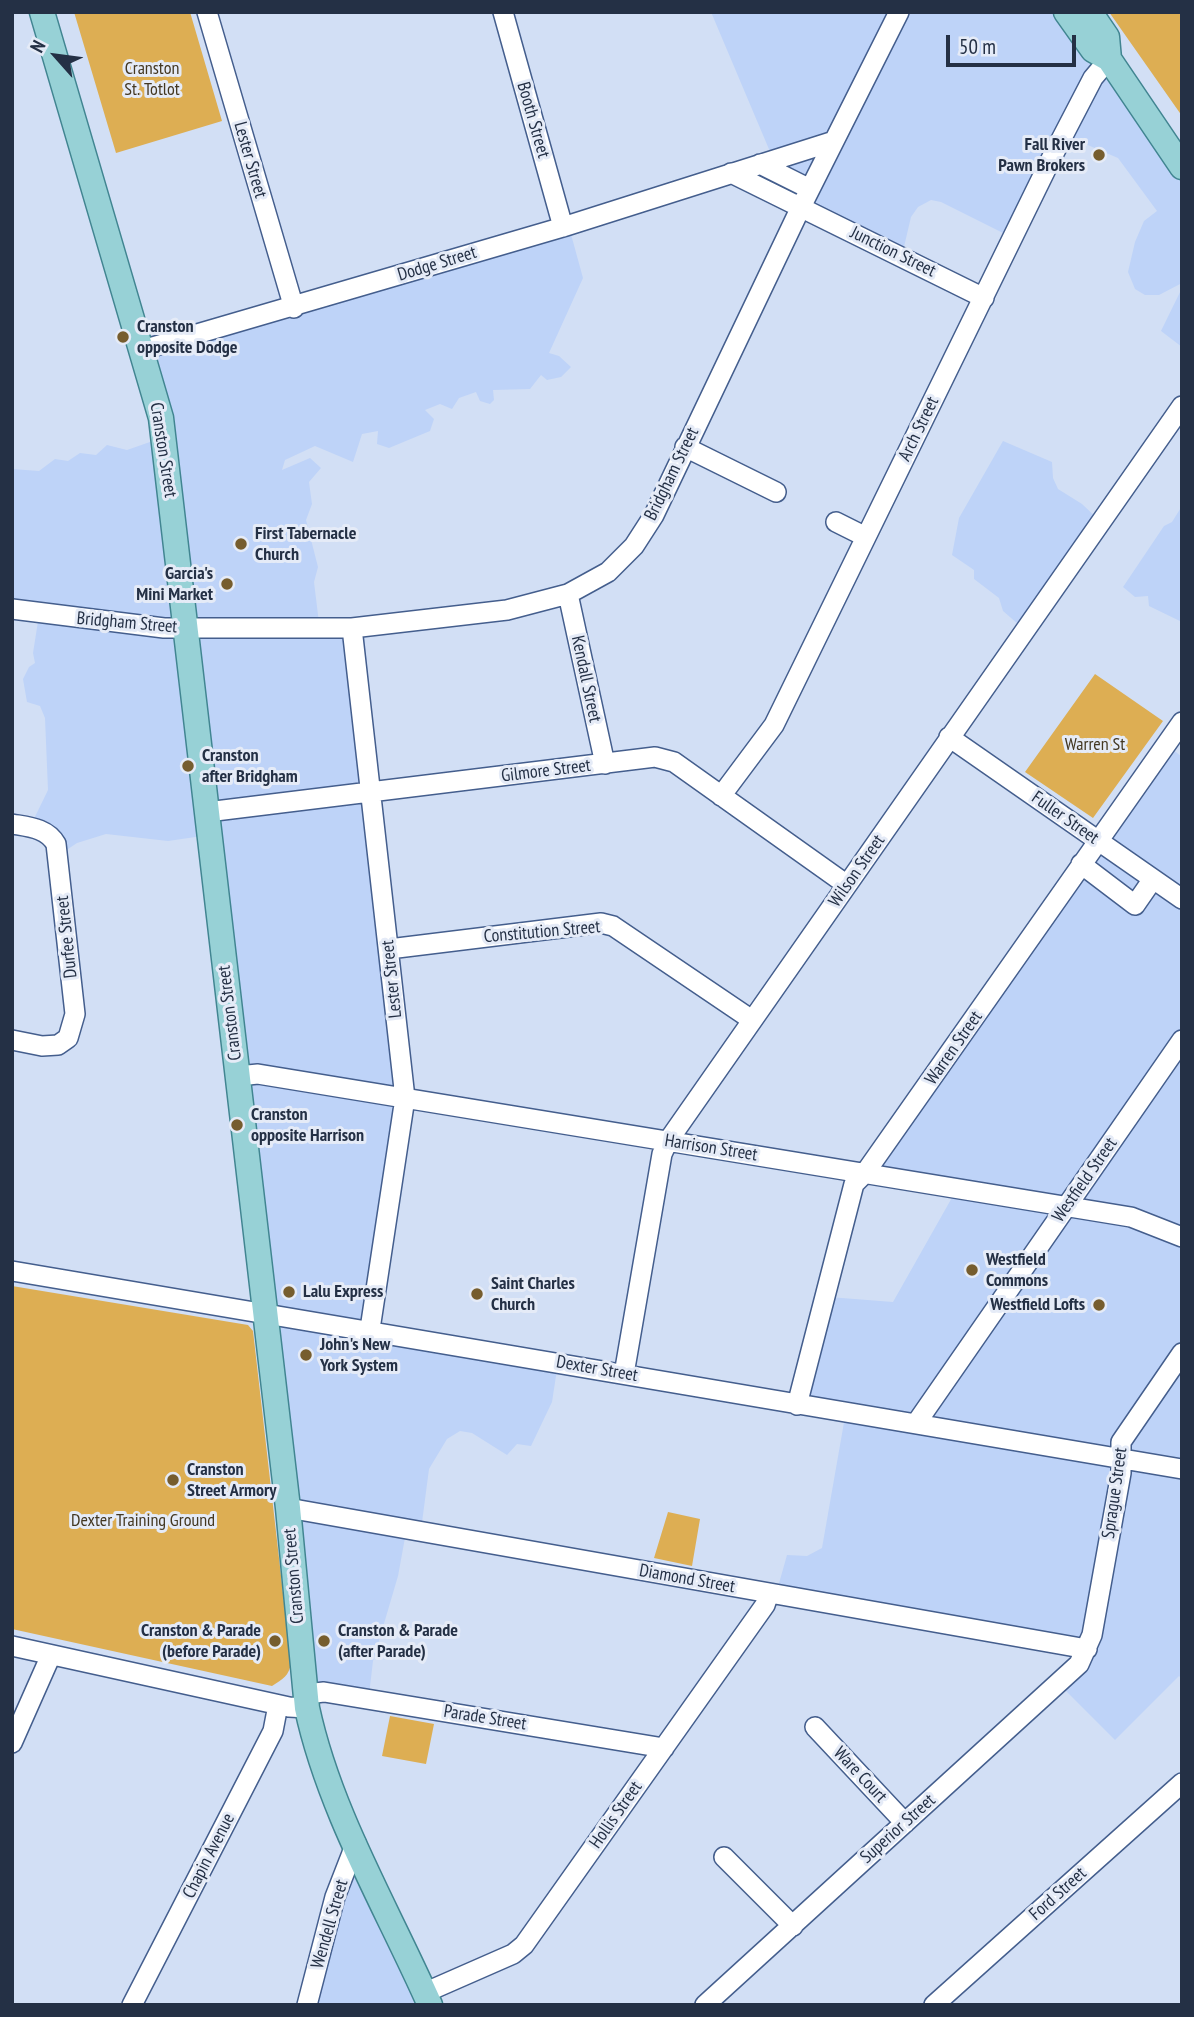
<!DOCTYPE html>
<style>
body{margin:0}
#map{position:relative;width:1194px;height:2017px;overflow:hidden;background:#d2dff5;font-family:"PT Sans Narrow",sans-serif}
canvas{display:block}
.frame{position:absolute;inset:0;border:14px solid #243045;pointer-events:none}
.north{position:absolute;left:21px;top:21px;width:70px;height:70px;-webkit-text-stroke:5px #e5ebf7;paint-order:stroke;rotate:298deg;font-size:19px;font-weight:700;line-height:28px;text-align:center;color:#243045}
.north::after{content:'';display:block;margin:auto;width:24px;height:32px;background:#243045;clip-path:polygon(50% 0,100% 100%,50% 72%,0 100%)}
.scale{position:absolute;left:946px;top:35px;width:130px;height:32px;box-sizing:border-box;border:4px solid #243045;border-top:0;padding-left:9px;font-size:21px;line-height:24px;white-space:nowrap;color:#243045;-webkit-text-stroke:5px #e5ebf7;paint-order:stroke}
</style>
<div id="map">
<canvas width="1194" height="2017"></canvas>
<div class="frame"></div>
<div class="north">N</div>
<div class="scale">50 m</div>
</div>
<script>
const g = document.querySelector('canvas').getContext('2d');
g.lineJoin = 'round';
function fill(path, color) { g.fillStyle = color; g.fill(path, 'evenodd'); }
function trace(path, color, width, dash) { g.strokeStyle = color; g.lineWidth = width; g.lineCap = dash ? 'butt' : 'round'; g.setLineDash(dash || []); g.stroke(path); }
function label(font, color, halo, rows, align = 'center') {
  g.font = font + ' "PT Sans Narrow",sans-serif'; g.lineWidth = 6; g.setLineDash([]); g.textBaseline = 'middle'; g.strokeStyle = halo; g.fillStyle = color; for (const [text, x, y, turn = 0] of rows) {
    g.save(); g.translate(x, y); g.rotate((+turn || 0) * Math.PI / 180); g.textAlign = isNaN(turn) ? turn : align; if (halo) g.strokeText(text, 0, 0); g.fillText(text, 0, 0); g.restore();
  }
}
fill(new Path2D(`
 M711,12h373l98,141v130l-23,12h-14l-10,-6 -7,-17 7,-30 9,-21 13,-10 -39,-53 -49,-21 -54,102 -74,-37 -10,-2 -13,7 -7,10 -8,34 -165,-75 33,-22z
 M569,227l14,51 -34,75 10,3 12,11 -10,10 -14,3 -6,-5 -11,14 -37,1 1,10 -4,4 -10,-3 -4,-9 -17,6 -7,11 -12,-5 -15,6 9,9 -4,12 -41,17 -12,-4 1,-13 -16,3 -9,28 -38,-16 -30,14 -3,10 28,-12 11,10 -12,14 3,22 -6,16 12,47 -4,15 5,41 45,11 46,461 -33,231 181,37 -6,39 -21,44 -14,-2 -10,11 -35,-22 -12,-2 -13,8 -18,30 -8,61 -15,2 -8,44 -25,85 -4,34 -55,-2 -98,-859 -48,7 -62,-7 -29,9 -12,8 -34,-26 17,-35 -3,-72 -5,-12 -13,-4 -4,-23 6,-12 6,-4 -2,-10 6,-38 -27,-6v-140l27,2 16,-12 13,2 12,-8 16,2 11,-10 20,5 43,-15 -16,-76 2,-6z
 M1182,288v59l-21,-16z
 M1003,441l49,21 1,16 5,11 24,15 18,17 -75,109 -22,-19 -4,-13 -25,-19v-9l-22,-15 7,-37z
 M1182,506v116l-33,-16 -1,-10 -13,1 -12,-10 41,-61 8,-4z
 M1171,748l11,9v922l-3,-3 -64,64 -54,-54 26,-27 -311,-65 11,-39 20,1 15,-8 24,-137 -45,-8 28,-106 64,5 65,-115 -88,-17z
 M357,1848l78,157h-129z`), '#bed3f8');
fill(new Path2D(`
 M74,12h116l32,109 -106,32z
 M1109,12h73v104z
 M1095,674l68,47 -70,97 -68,-46z
 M12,1286l236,39 5,6 38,332c-2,13 -8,16 -19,23l-260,-57z
 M668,1512l32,7 -8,47 -38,-8z
 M390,1716l44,8 -8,40 -44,-8z`), '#ddae53');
const minor = new Path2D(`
 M207,12l87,296
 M503,12l60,215
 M760,164l50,25
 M731,173l253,125
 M142,350l421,-123 271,-86
 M685,447l91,45
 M836,522l30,15
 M568,594l37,170
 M12,609l152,19h188l155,-18 61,-16 40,-22 26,-26 20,-31 146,-306 99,-197
 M352,628l53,470 -35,231
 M949,737l233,162
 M721,796l53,-71 278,-568 41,-79 16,-19
 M207,812l448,-55 19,5 173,123
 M12,824c17,3 35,4 44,20l19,170 -7,24 -10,7 -16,1 -30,-6
 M1081,864l54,41 18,-26
 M389,949l212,-26 12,3 139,94
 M238,1076l20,-2 873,143 51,20
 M12,1271l1170,198
 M624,1374l38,-220 6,-13 514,-735
 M797,1405l57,-221 11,-11 317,-451
 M917,1422l265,-382
 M288,1508l799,141
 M12,1646l277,61 18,1
 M306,1694l18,-2 340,56
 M815,1727l90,96
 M12,1743l39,-88
 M724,1857l69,69
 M424,1993l89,-39 11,-9 241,-340 4,-12
 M132,2005l141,-274 5,-26
 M307,2005l28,-108 21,-54
 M705,2005l374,-341 13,-29 29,-162v-31l61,-89
 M934,2005l248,-222`);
const major = new Path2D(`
 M42,12l119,406 127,1090 19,200c22,103 80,200 123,297
 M1066,12l27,38 16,9 73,108
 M1090,12l17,25 2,22`);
trace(minor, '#445e8d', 22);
trace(major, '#418591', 27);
trace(minor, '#fff', 19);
trace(major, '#97d1d6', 24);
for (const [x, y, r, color] of [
 [1099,155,7,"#765d2e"],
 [123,337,7,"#765d2e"],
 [241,544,7,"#765d2e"],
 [227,584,7,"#765d2e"],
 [188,766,7,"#765d2e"],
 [237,1125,7,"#765d2e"],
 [972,1270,7,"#765d2e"],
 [289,1292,7,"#765d2e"],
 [477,1294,7,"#765d2e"],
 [1099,1305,7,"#765d2e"],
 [306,1355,7,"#765d2e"],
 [173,1480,7,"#765d2e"],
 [275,1641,7,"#765d2e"],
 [324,1641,7,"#765d2e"]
]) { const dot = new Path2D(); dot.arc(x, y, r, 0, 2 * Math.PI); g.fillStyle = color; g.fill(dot); trace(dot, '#e5ebf7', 2.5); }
label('18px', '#433721', '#e5ebf7', [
 ["Cranston",152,69],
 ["St. Totlot",152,90],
 ["Warren St",1095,745],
 ["Dexter Training Ground",143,1521]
]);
label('18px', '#243045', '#e5ebf7', [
 ["Booth Street",533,120,74],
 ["Lester Street",250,160,74],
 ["Junction Street",893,252,26],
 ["Dodge Street",437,264,-17],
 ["Arch Street",919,429,-64],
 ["Cranston Street",163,450,81],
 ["Bridgham Street",672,474,-64],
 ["Bridgham Street",127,623,5],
 ["Kendall Street",586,679,78],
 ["Gilmore Street",546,771,-7],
 ["Fuller Street",1065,818,35],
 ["Wilson Street",857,871,-55],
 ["Constitution Street",542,932,-5],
 ["Durfee Street",67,937,-96],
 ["Lester Street",392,979,-96],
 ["Cranston Street",230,1013,-97],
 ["Warren Street",954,1048,-55],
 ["Harrison Street",711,1148,9],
 ["Westfield Street",1085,1180,-55],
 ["Dexter Street",597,1369,10],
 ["Sprague Street",1115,1493,-82],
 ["Cranston Street",294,1576,-95],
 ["Diamond Street",687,1579,10],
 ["Parade Street",485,1718,9],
 ["Ware Court",860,1775,47],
 ["Hollis Street",616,1815,-55],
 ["Superior Street",898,1829,-42],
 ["Chapin Avenue",209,1856,-63],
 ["Ford Street",1058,1894,-42],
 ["Wendell Street",330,1924,-74]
]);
label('bold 18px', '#243045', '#e5ebf7', [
 ["Fall River",1085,145,"right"],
 ["Pawn Brokers",1085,166,"right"],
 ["Cranston",137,327],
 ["opposite Dodge",137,348],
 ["First Tabernacle",255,534],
 ["Church",255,555],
 ["Garcia's",213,574,"right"],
 ["Mini Market",213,595,"right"],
 ["Cranston",202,756],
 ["after Bridgham",202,777],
 ["Cranston",251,1115],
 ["opposite Harrison",251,1136],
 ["Westfield",986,1260],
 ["Commons",986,1281],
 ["Saint Charles",491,1284],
 ["Church",491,1305],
 ["Lalu Express",303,1292],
 ["Westfield Lofts",1085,1305,"right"],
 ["John's New",320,1345],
 ["York System",320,1366],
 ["Cranston",187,1470],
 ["Street Armory",187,1491],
 ["Cranston & Parade",261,1631,"right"],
 ["(before Parade)",261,1652,"right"],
 ["Cranston & Parade",338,1631],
 ["(after Parade)",338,1652]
], 'left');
</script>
